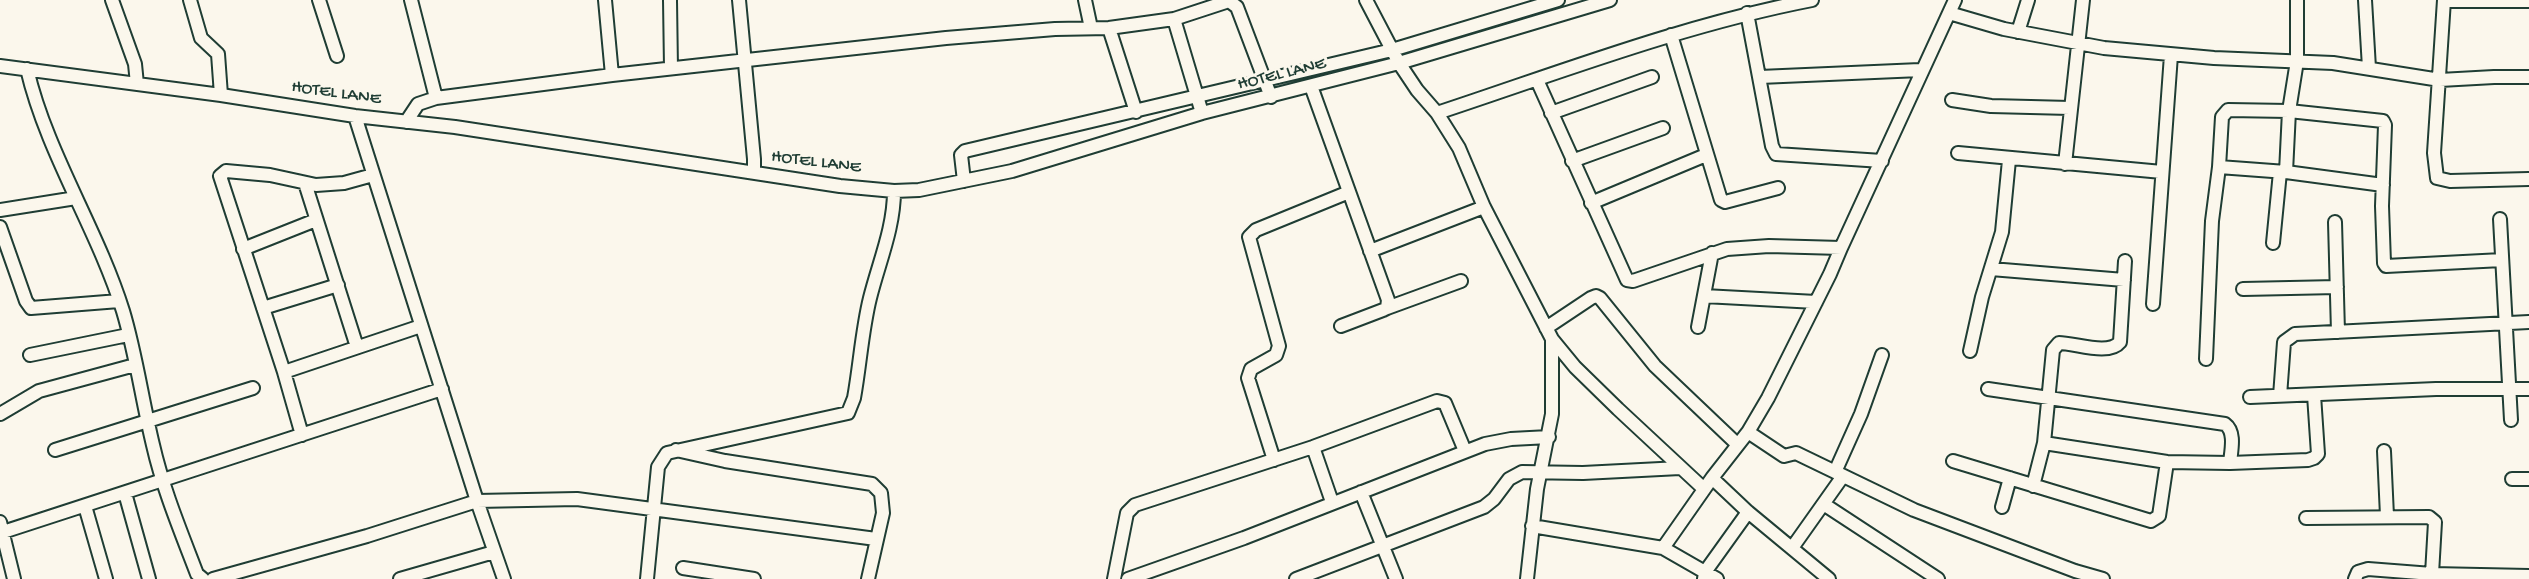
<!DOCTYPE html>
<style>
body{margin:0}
canvas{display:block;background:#fbf7ec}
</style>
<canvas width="2529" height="579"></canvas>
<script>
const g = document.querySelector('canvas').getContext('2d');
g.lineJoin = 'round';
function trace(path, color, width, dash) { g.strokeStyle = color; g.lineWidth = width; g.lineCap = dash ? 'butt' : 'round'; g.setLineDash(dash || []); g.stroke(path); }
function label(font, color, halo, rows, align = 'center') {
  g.font = font + ' "Gochi Hand",sans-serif'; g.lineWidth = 6; g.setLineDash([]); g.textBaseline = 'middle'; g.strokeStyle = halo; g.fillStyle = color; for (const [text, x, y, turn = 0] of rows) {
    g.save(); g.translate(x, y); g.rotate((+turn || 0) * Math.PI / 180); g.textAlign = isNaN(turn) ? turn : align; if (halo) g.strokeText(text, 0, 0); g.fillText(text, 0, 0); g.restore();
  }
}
const minor = new Path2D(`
 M112,0l23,64 2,20
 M190,0l11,38 17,16 3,41
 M319,0l18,56
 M411,0l25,98
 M605,0l7,75
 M670,0l1,68
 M739,0l15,159v14
 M1085,0l6,28
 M1366,0l33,63 18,27 20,23 22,35 25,59 68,132 23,28 43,42 86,80
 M2365,0l4,68
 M2444,0l-10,153 3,25 13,3 79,-2
 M2444,1h85
 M1747,13l25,133 4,8 106,7
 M1949,13l55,16 100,19 110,10 119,5 107,17 54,-3h35
 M1174,19l28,94
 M1109,28l27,84
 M2018,32l10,-32
 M1671,35l50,165 4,2 53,-14
 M0,66l221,29 134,21 100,11 385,59 54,5 25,-1 93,-19 190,-58 197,-50 211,-63
 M27,69c20,85 70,159 96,242 13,43 19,89 30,134 10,44 28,87 44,129l6,5
 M1760,77l160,-7
 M1537,80l90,200 6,1 94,-32 42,-3 72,2 114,-248
 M1311,86l77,214 -1,8 -4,2 -42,16
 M1952,100l39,6 79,2
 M1437,113c124,-41 246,-88 375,-113
 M1551,113l101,-36
 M355,116l122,385 27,78
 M406,122l12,-18 18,-6 176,-23 334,-37 109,-9 54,-1 65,-9 55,-18 8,6 34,90
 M1958,153l204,19
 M1572,161l91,-33
 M2065,164l18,-164
 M2219,167l67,5 97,13
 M2286,172l3,-61 8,-50v-61
 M964,181l-3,-26 4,-4 427,-101 166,-50
 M305,183l52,164
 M1591,203l115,-48
 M0,210l76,-12
 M2500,219l11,201
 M2335,222l3,110
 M0,227l26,74 5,7 88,-7
 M2273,243l7,-71
 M243,249l73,-29
 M1370,251l114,-44
 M1991,269l133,11
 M2243,289l94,-2
 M1704,296l112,6
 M2153,304l18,-249
 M263,308l75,-23
 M1387,308l74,-27
 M1698,327l14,-74
 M1546,328l45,-30 5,-2 4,2 55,68 82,78
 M1970,351l12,-54 20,-65 7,-72
 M30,355l98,-20
 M2206,359l6,-138 7,-54 3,-50 6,-7 61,1 94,10 2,4 -3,81 2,57 2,3 116,-6
 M284,372l137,-46
 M1988,389l237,35c11,8 6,27 5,39
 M2280,396l4,-54 11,-8 234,-12
 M2250,397l186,-8h93
 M0,414l39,-23 96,-26
 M1748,432l36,24 12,-3 118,57 161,61 28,8
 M302,435l-18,-63 -64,-196 6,-5 44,4 46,10 28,-2 29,-8
 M2044,443l123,19 63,1 78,-3 6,-2 4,-4 -4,-59
 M1313,447l19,55
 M55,450l198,-62
 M676,450l49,11 147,23 9,9 2,20 -15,66
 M2384,451l3,65
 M1274,460l-26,-82 3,-9 25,-14 3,-9 -30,-109 7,-7 93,-38
 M1953,461l198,60 8,-5 8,-54
 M1835,472l26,-58 21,-59
 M1712,478l36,-46 20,-34 62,-124 11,-26
 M2512,479h17
 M2033,486l11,-43 9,-93 6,-7c16,0 50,13 61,-1l5,-81
 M1361,492l35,87
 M125,493l24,86
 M1825,505l113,74
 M85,506l21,73
 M2002,507l8,-29
 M2306,518l123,-1 6,5 -3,52
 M0,522l14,57
 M1532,526l131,22 49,-70 36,34 81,67
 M0,533l442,-144
 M1663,548l54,31
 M1792,548l51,-72
 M683,568l71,11
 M213,579l154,-43 110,-35 100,-2 299,40
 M400,579l94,-27
 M647,579l11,-112 9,-14 181,-40 6,-15c6,-33 8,-68 16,-100 9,-36 24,-70 24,-107
 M1114,579l13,-66 8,-8 178,-58 124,-46 8,2 20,48
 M1128,579l116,-41 241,-94 26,-5 38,-2
 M1296,579l188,-72 10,-8 15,-20 13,-7 61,1 97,-5
 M1527,579l10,-90 15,-75v-75
 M1704,579l1,-7 43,-60
 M2355,579l3,-7 10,-3 64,5 97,2`);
trace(minor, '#1f3d34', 16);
trace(minor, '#fbf7ec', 12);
label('18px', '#1f3d34', '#fbf7ec', [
 ["HOTEL LANE",1282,75,-14],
 ["HOTEL LANE",336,94,8],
 ["HOTEL LANE",816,163,7]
]);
</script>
